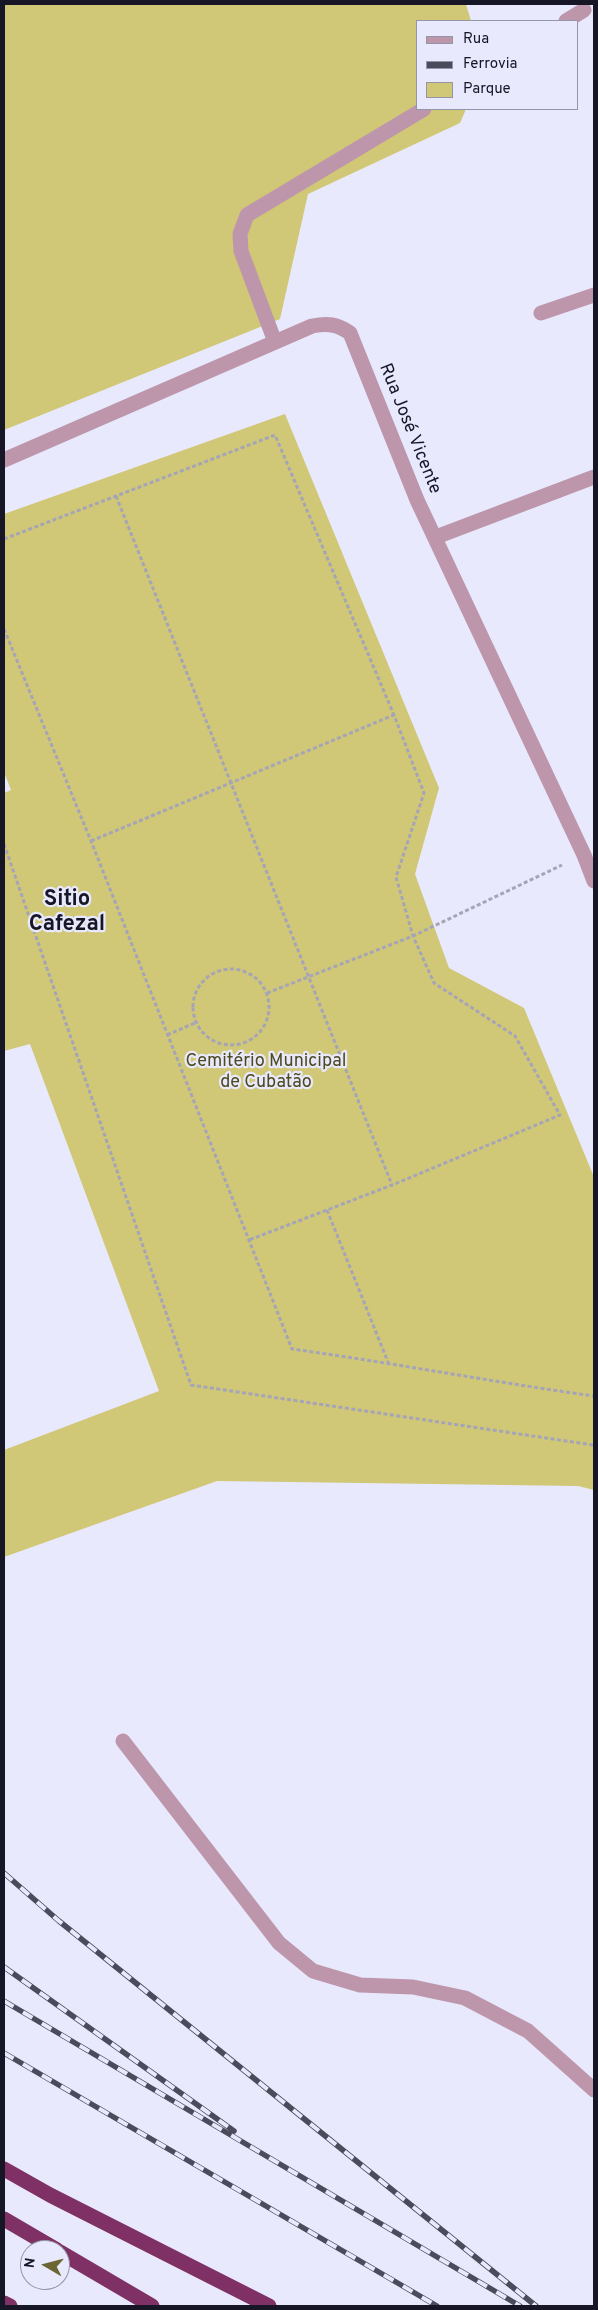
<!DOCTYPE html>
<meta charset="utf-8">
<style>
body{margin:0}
#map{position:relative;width:598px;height:2310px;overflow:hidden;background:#e8e9fc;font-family:Overpass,sans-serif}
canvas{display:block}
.frame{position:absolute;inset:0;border:5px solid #161626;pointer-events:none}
.legend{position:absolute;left:416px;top:20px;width:162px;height:90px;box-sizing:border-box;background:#e8e9fc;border:1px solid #9495a6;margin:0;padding:6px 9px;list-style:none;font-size:15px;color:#161626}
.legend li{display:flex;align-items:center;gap:10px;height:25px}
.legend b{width:25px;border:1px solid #9495a6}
.north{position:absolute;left:20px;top:2240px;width:50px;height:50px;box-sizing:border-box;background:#e8e9fc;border:1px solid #9495a6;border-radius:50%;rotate:278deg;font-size:14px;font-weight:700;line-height:20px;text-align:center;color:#161626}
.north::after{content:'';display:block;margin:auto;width:18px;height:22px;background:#6c6633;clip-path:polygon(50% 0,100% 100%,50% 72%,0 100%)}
</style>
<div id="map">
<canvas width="598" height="2310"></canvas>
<div class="frame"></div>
<ul class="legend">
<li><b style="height:6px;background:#bd96ac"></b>Rua</li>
<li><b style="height:6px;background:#4b4b5c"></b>Ferrovia</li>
<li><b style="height:14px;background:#d0c777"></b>Parque</li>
</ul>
<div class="north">N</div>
</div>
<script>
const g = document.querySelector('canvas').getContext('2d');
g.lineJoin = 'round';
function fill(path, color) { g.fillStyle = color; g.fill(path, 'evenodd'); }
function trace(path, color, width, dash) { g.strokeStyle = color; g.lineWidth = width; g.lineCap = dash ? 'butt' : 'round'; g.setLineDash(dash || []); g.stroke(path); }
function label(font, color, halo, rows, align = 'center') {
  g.font = font + ' Overpass,sans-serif'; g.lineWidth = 4.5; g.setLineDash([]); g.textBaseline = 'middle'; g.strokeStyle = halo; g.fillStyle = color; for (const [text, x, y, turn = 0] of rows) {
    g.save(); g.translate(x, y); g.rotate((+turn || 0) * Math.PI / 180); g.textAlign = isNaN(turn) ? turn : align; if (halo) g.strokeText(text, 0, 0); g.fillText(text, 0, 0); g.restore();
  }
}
fill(new Path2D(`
 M4,4h462l5,17h-54v88h49l-6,14 -152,71 -28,125 -276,111z
 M285,414l154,374 -24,86 34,94 75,40 70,169v313l-16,-4 -361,-5 -213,76v-107l155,-59 -129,-347 -26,7v-258l7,-3 -7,-18v-258z`), '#d0c777');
trace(new Path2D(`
 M116,496l276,689
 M4,539l271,-104 119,280 30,78 -28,84 17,59 21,47 81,53 45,79 -168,70 -143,55
 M4,629l87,212 201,508c101,14 201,33 302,47
 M91,841l303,-126
 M4,844l187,541 402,60
 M193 1007a38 38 0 1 1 76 0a38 38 0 1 1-76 0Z
 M267,993l146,-57 149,-71
 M167,1035l28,-12
 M327,1210l61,152`), '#a5a5b7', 3, [4, 2.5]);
trace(new Path2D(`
 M566,21l18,-11
 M541,313l53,-18
 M275,342l-34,-91 -1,-17 7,-19 177,-106
 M123,1741l156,202 34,28 47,14 53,2 52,11 63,33 66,59`), '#bd96ac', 15);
trace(new Path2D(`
 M4,460l308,-134c16,-3 25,-2 38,7l67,167 167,355 10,26
 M436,537l158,-60`), '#bd96ac', 15);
trace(new Path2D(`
 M4,2169l46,26 219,111
 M4,2219l53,31
 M60,2252l92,54
 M4,2303l6,3`), '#7f3165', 15);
const rail = new Path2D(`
 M4,1873l55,48 477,385
 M4,1967l230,164
 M4,2001l516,305
 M4,2053l433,253`);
trace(rail, '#4b4b5c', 5.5);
trace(rail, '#e8e9fc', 4, [11]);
label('18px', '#161626', '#e8e9fc', [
 ["Rua José Vicente",409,429,68]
]);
label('18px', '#4e491e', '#e8e9fc', [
 ["Cemitério Municipal",266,1062],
 ["de Cubatão",266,1083]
]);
label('bold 22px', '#161626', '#e8e9fc', [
 ["Sitio",67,901],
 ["Cafezal",67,926]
]);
</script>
